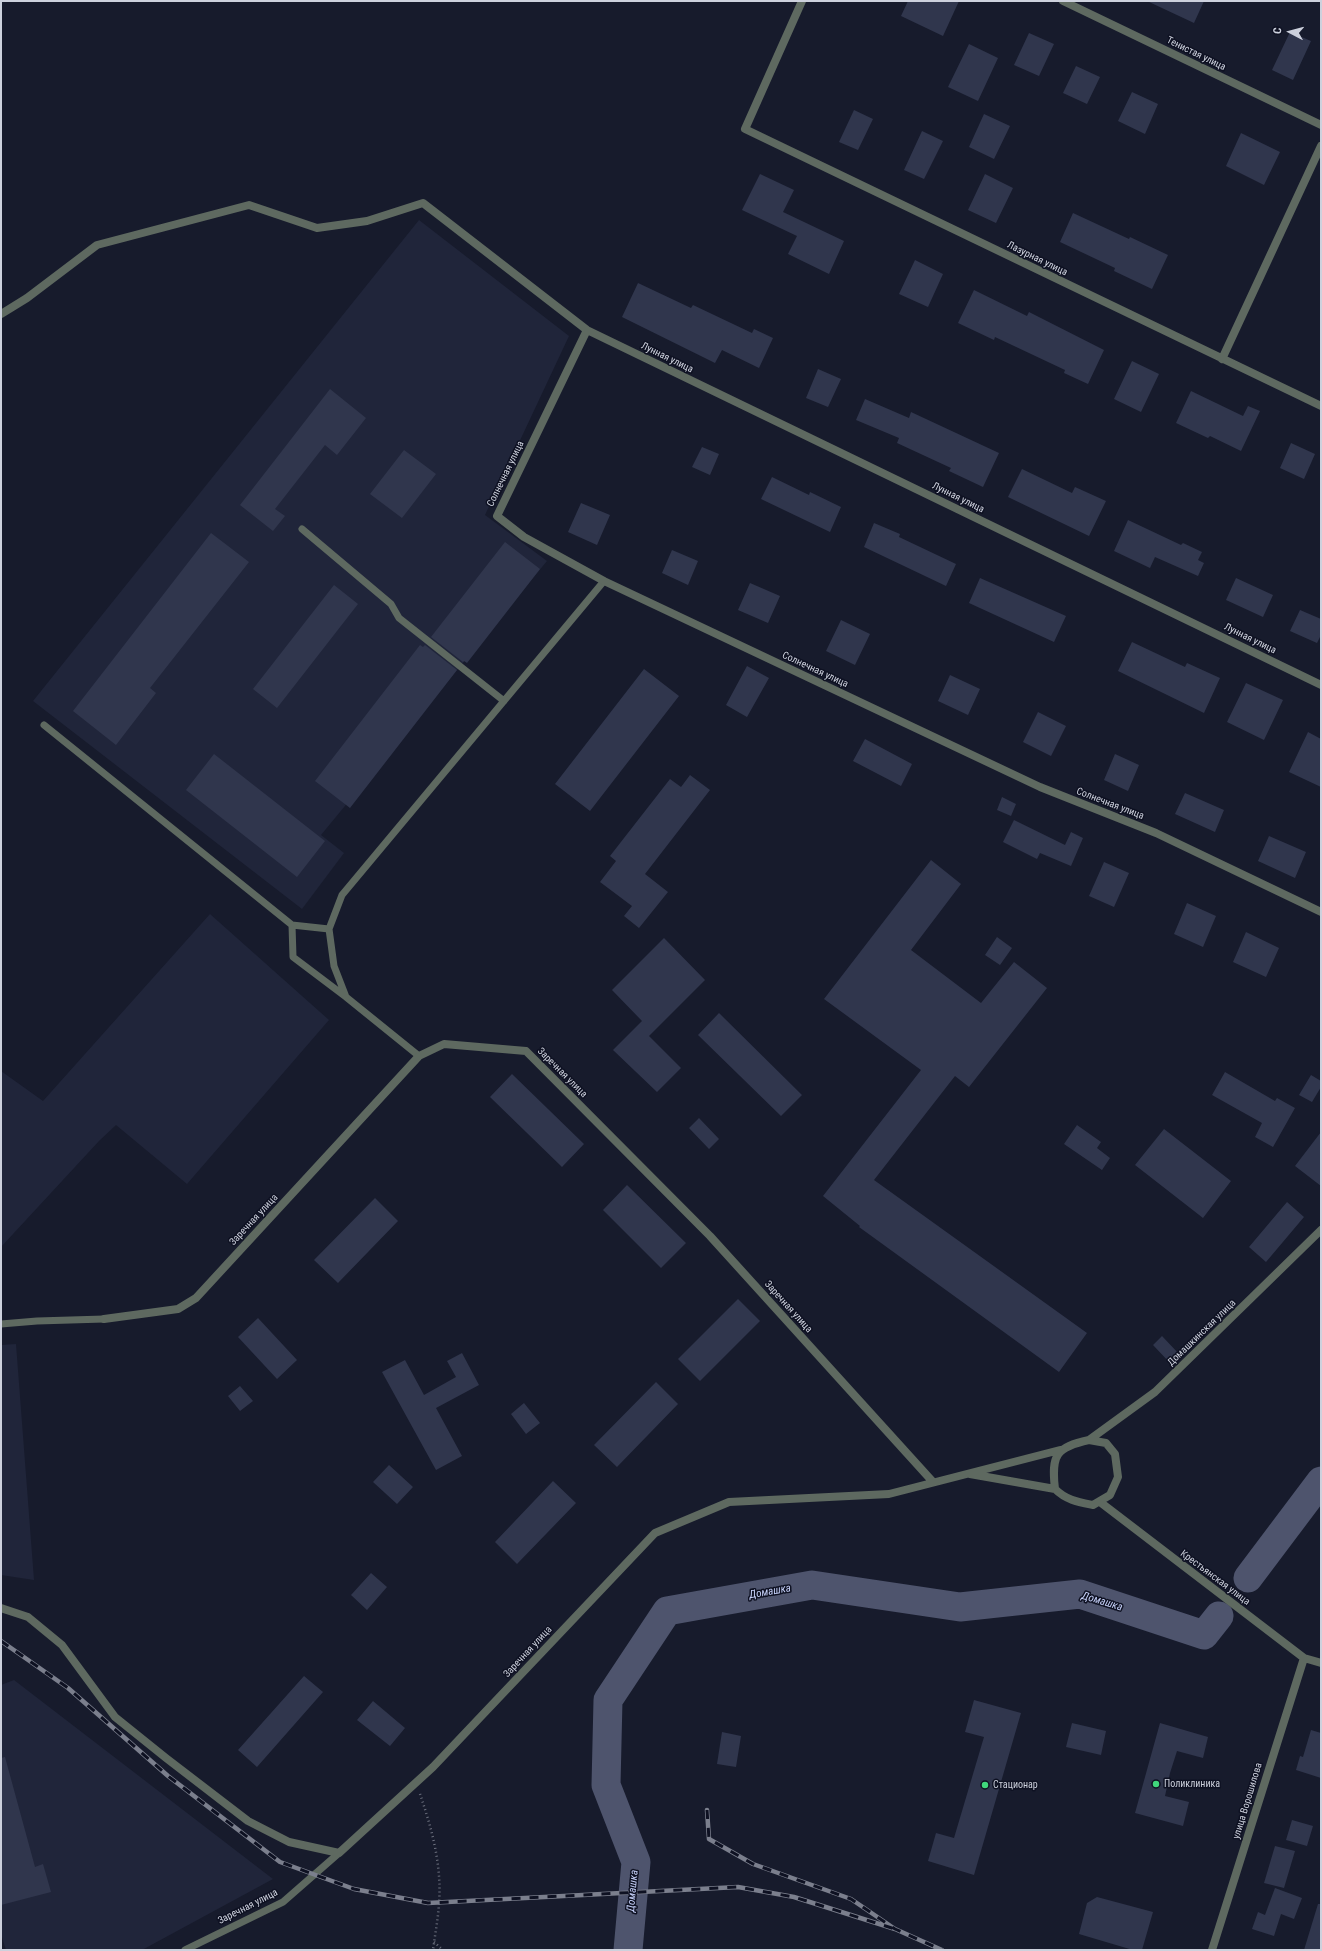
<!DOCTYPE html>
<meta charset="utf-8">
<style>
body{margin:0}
#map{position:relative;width:1322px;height:1951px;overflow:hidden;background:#171b2c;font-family:"Roboto Condensed",sans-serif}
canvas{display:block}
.frame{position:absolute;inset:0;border:2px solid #cdd1dd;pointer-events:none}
.north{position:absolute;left:1270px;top:12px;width:40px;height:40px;-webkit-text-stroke:3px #0e1122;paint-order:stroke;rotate:276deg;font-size:11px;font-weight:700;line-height:16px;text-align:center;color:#cdd1dd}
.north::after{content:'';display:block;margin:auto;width:14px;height:18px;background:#cdd1dd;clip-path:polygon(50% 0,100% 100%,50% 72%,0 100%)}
</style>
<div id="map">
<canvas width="1322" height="1951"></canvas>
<div class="frame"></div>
<div class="north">С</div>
</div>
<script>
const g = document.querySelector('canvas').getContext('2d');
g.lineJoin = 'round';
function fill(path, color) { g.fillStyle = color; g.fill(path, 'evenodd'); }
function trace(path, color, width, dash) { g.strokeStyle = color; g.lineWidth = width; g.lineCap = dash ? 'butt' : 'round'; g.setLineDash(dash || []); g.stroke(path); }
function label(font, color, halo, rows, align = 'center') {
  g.font = font + ' "Roboto Condensed",sans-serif'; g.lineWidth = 3; g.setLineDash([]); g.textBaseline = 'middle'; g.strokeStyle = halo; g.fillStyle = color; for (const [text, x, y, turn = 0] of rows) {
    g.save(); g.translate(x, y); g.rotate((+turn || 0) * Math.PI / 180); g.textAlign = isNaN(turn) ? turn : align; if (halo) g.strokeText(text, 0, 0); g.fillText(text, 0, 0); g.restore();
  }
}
fill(new Path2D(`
 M419,220l150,116 -84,179 62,46 -226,274 23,18 -42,56 -269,-208z
 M210,914l119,106 -142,164 -71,-59 -17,16 -98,106v-176l42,30z
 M16,1344l18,236 -33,-5v-230z
 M14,1680l259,199 -131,71h-136l-5,-16v-249z`), '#20253a');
trace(new Path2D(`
 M1248,1578l73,-97
 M628,1950l8,-88 -30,-77 2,-85 59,-89 145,-26 148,22 120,-13 124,41 15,-19`), '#4e546d', 29);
fill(new Path2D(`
 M908,1h51l-16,35 -42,-20z
 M1147,1h57l-10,22z
 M1290,32l21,9 -18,39 -21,-10z
 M1029,33l25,11 -15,32 -25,-11z
 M969,44l29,14 -20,43 -30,-14z
 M1076,66l24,11 -13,27 -24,-11z
 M1132,92l26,12 -13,30 -27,-13z
 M854,110l19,9 -15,31 -19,-8z
 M984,114l26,12 -16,33 -25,-12z
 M922,131l21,10 -19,38 -20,-9z
 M1241,133l39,19 -16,33 -38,-19z
 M760,174l34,16 -11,22 61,29 -15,33 -41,-20 9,-18 -55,-26z
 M985,174l28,14 -17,35 -28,-13z
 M1073,213l56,26 1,-2 38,18 -16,34 -38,-18 1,-3 -55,-26z
 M915,260l28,14 -15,33 -29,-13z
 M638,283l53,25 2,-3 59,28 2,-4 19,9 -14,30 -37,-18 -7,13 -93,-46z
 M974,290l53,26 2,-4 75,38 -16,34 -24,-11 1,-3 -70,-33 -1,3 -36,-17z
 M1132,361l27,13 -18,38 -27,-13z
 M818,369l23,10 -13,28 -22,-9z
 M330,389l36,29 -29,37 -12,-10 -50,64 10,7 -12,15 -33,-26z
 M1191,391l52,25 5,-10 12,5 -19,40 -31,-15 -2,2 -32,-15z
 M865,399l44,19 2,-6 88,41 -16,34 -34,-16 2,-3 -54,-25 2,-5 -43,-18z
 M1291,443l24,11 -11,25 -24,-11z
 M702,447l17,7 -9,21 -18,-8z
 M404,450l32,24 -34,44 -32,-24z
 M1022,469l50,24 3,-6 31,14 -17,35 -81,-39z
 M772,477l37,18 1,-3 31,15 -11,25 -69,-33z
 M581,503l29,12 -13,30 -29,-13z
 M1128,520l53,25 2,-2 19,9 -4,8 6,3 -6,13 -43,-19 -5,11 -36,-17z
 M874,523l26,11 -1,3 57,27 -10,22 -82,-39z
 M211,533l38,29 -99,126 6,5 -40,52 -43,-34z
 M505,542l35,27 -73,94 -3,-2 -1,1 -32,-25z
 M672,550l26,11 -10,24 -26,-12z
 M980,578l86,38 -12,26 -85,-39z
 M1236,578l37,17 -10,22 -37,-17z
 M750,583l30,13 -12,27 -30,-13z
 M334,585l24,19 -81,104 -24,-19z
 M1300,610l21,9v16l-4,8 -27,-12z
 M841,620l29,14 -15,31 -29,-14z
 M1132,642l53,25 2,-4 33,15 -16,35 -86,-42z
 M420,645l3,2 2,-2 32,25 -107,138 -35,-27z
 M747,666l22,12 -22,39 -21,-12z
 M644,669l35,27 -89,115 -35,-27z
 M950,675l30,14 -12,26 -30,-14z
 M1246,683l37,17 -19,40 -37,-18z
 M1038,712l28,14 -15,30 -28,-14z
 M1308,732l13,7v48l-32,-15z
 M865,739l47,25 -11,22 -48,-25z
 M214,754l111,87 -28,36 -111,-87z
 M1115,754l24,11 -11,26 -24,-11z
 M690,775l20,15 -65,84 23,18 -29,36 -15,-12 8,-10 -32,-24 16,-21 -6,-5 60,-77 11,8z
 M1185,793l39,17 -9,22 -40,-18z
 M1002,797l14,7 -5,12 -14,-6z
 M1014,820l51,25 6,-13 12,6 -12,28 -31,-13 -3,6 -34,-17z
 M1269,836l37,16 -11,26 -37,-17z
 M931,860l30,24 -50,66 70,53 33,-41 33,26 -78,99 -14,-11 -81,104 213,153 -28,39 -200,-145 1,-1 -37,-30 98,-126 -97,-71z
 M1104,862l25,11 -15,34 -25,-11z
 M1187,903l29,13 -13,31 -29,-13z
 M1246,932l33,16 -13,29 -33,-15z
 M997,937l15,11 -12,17 -15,-10z
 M664,938l41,42 -56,56 32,32 -24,24 -44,-42 29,-29 -30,-31z
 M719,1013l83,82 -21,21 -83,-81z
 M1225,1072l50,29 2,-3 18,10 -22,39 -18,-10 7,-14 -50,-28z
 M512,1074l72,70 -22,23 -72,-70z
 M1311,1075l10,6v6l-9,15 -13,-7z
 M699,1118l20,21 -10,10 -20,-21z
 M1077,1125l24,17 -4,6 13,10 -8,12 -38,-26z
 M1164,1129l67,52 -28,37 -68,-53z
 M1321,1132v54l-26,-20z
 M627,1185l59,58 -25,25 -58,-58z
 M375,1198l23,23 -60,62 -24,-23z
 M1287,1202l17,15 -38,45 -17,-15z
 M738,1299l22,22 -60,60 -22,-22z
 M258,1318l39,42 -20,19 -39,-42z
 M1162,1336l17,18 -9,9 -17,-18z
 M462,1353l17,32 -43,23 26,48 -26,14 -54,-98 23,-12 19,35 32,-18 -9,-16z
 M656,1382l22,22 -61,63 -23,-22z
 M240,1386l13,15 -13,10 -12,-15z
 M524,1403l16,20 -14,11 -15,-20z
 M389,1465l24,22 -16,17 -24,-22z
 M553,1481l23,22 -59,61 -22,-22z
 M371,1573l16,14 -20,23 -16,-15z
 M304,1676l19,16 -66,75 -19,-17z
 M974,1700l47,13 -47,162 -46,-14 8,-28 18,5 30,-101 -19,-5z
 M373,1701l32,27 -15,18 -33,-26z
 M1072,1723l34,8 -5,24 -35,-8z
 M1160,1723l48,14 -5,21 -26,-7 -7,22 -5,23 24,6 -6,24 -48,-13z
 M1311,1730l10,3v45l-25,-8 4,-14 3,1z
 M722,1732l19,4 -5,31 -19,-3z
 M5,1757l30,110 8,-3 8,28 -50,13v-147z
 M1292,1820l21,6 -6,20 -21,-6z
 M1275,1846l20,5 -11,37 -20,-5z
 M1275,1888l27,10 -8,21 -13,-5 -7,22 -22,-7 6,-17 7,3z
 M1097,1897l56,15 -11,38h-9l-54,-16 8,-31z
 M1318,1904h3v46h-17z`), '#30364d');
trace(new Path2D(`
 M420,1794c12,35 22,72 19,110 -1,15 -4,31 -6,46
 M434,1942l9,8`), '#6b6f7d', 2.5, [1, 3]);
trace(new Path2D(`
 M302,529l89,75 8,14 105,83
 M44,725l248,200 37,4
 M292,925l1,32 53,40
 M419,1056l-73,-59 -12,-31 -5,-37 13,-34 262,-314
 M1,1324l36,-3 67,-2
 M185,1950l98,-48 56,-49`), '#5e6960', 7);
trace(new Path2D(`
 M802,1l-57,128 576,277
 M1063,1l258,124
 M1,314l26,-16 70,-53 152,-40 68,23 50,-7 56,-18 164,127 734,355
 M587,330l-90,186 27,21 80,44 436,206 116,46 165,79
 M1222,359l99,-213
 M104,1319l74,-10 18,-11 223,-242 25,-12 82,7 184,185 223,246
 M1089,1440l66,-48 166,-162
 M1089,1440l17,3 9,11 3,23 -8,18 -17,10c-15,-3 -27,-5 -38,-16 -4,-34 1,-42 34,-49z
 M970,1474l85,15
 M1100,1502l204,156 17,5
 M1,1608l27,9 34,28 53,72 51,41 82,63 41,21 50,11 94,-86 222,-234 74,-31 160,-8 171,-44
 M1212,1950l92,-292`), '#5e6960', 8);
const rail = new Path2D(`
 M1,1641l67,47 100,88 112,86 74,27 74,14 310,-16 56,10 101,32
 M707,1810l2,29 44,25 98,35 44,30 47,21`);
trace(rail, '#7b7f8d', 4.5);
trace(rail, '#0e1122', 3, [9]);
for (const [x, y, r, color] of [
 [1156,1784,4,"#40d77c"],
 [985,1785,4,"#40d77c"]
]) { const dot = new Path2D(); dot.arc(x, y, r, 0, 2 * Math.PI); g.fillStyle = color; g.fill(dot); trace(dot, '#0e1122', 1.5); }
label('10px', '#cdd1dd', '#0e1122', [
 ["Тенистая улица",1196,54,26],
 ["Лазурная улица",1037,259,26],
 ["Лунная улица",667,358,26],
 ["Солнечная улица",506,474,-64],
 ["Лунная улица",958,498,26],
 ["Лунная улица",1250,639,26],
 ["Солнечная улица",815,670,25],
 ["Солнечная улица",1110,804,21],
 ["Заречная улица",562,1073,45],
 ["Заречная улица",254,1220,-47],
 ["Заречная улица",788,1307,48],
 ["Домашкинская улица",1202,1333,-44],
 ["Крестьянская улица",1215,1578,37],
 ["Заречная улица",528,1652,-47],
 ["улица Ворошилова",1248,1801,-73],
 ["Заречная улица",248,1907,-27]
]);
label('10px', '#cdd1dd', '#0e1122', [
 ["Поликлиника",1164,1784],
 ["Стационар",993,1785]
], 'left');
label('italic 11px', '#c7d2fa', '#0e1122', [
 ["Домашка",770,1592,-10],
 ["Домашка",1102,1602,17],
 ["Домашка",633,1891,-85]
]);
</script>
